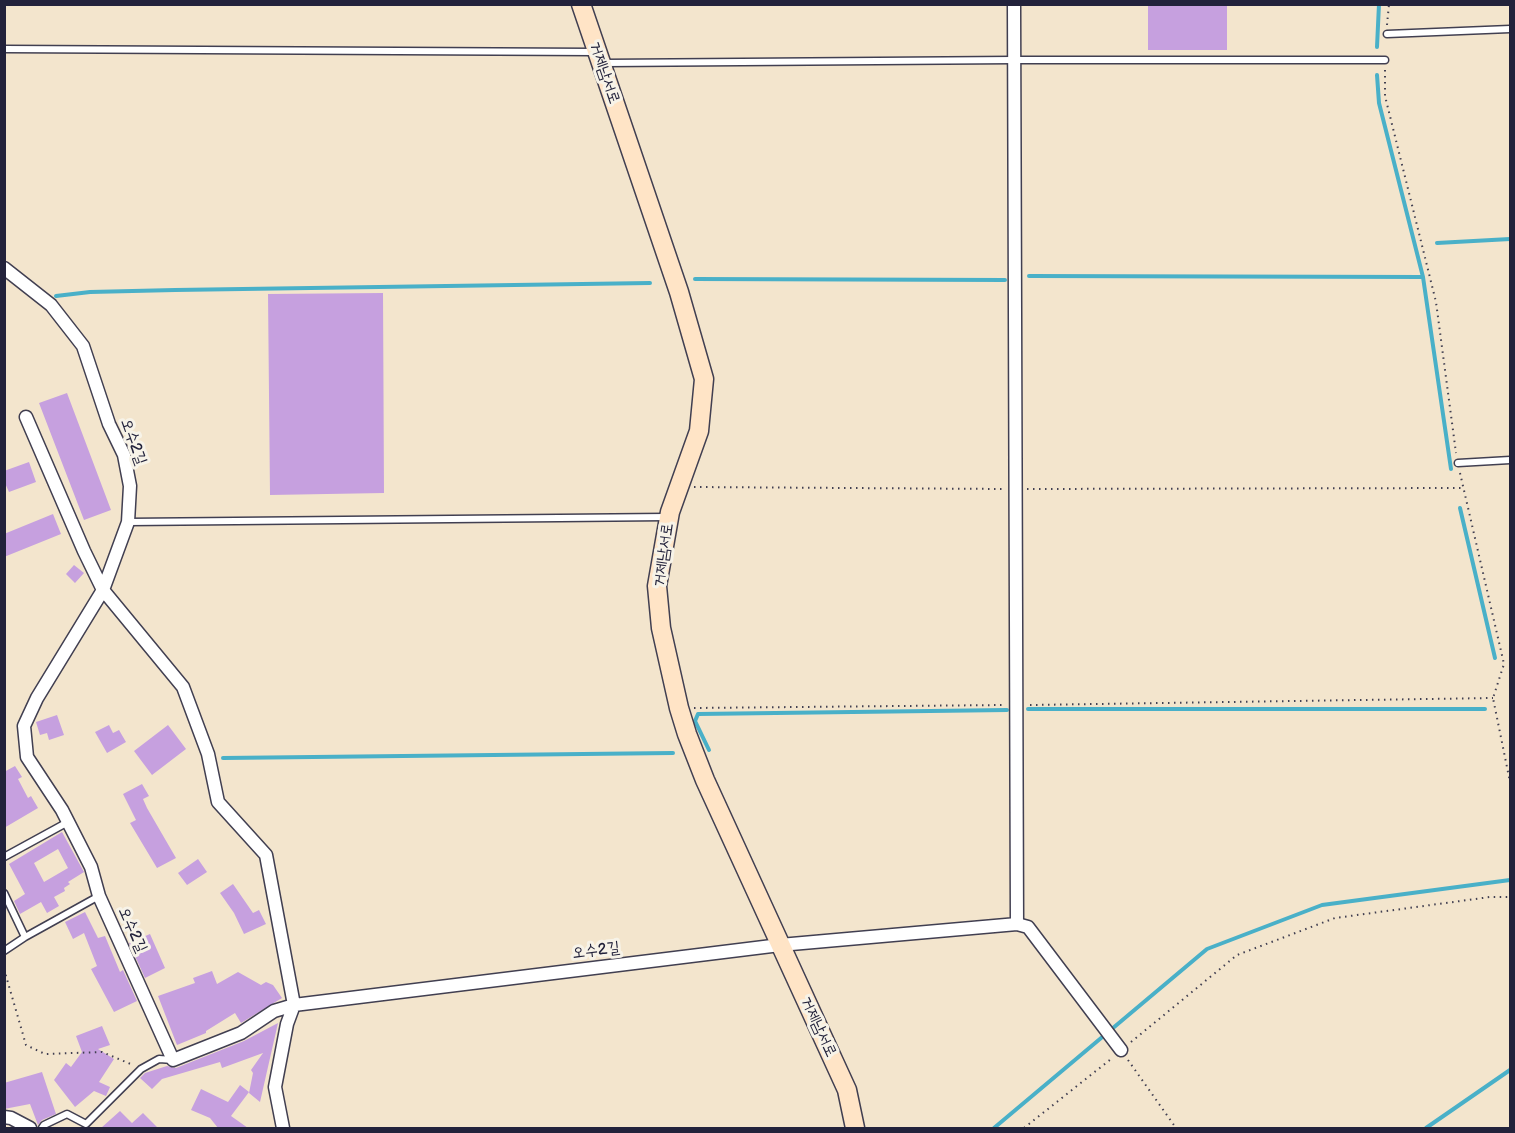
<!DOCTYPE html>
<meta charset="utf-8">
<style>
body{margin:0}
#map{position:relative;width:1515px;height:1133px;overflow:hidden;background:#f3e5cd;font-family:"Balsamiq Sans",sans-serif}
canvas{display:block}
.frame{position:absolute;inset:0;border:6px solid #22223b;pointer-events:none}
</style>
<div id="map">
<canvas width="1515" height="1133"></canvas>
<div class="frame"></div>
</div>
<script>
const g = document.querySelector('canvas').getContext('2d');
g.lineJoin = 'round';
function trace(path, color, width, dash) { g.strokeStyle = color; g.lineWidth = width; g.lineCap = dash ? 'butt' : 'round'; g.setLineDash(dash || []); g.stroke(path); }
function fill(path, color) { g.fillStyle = color; g.fill(path, 'evenodd'); }
function label(font, color, halo, rows, align = 'center') {
  g.font = font + ' "Balsamiq Sans","Poor Story",sans-serif'; g.lineWidth = 6; g.setLineDash([]); g.textBaseline = 'middle'; g.strokeStyle = halo; g.fillStyle = color; for (const [text, x, y, turn = 0] of rows) {
    g.save(); g.translate(x, y); g.rotate((+turn || 0) * Math.PI / 180); g.textAlign = isNaN(turn) ? turn : align; if (halo) g.strokeText(text, 0, 0); g.fillText(text, 0, 0); g.restore();
  }
}
trace(new Path2D(`
 M1377,47l2,-43
 M1377,75l2,28 44,174 28,192
 M1437,243l73,-4
 M1029,276l394,1
 M695,279l310,1
 M56,296l34,-4 85,-2 475,-7
 M1460,508l35,150
 M1028,709h457
 M709,750l-14,-29 3,-7 309,-4
 M223,758l450,-5
 M994,1128l213,-179 115,-44 188,-25
 M1426,1128l84,-58`), '#49b0c8', 4);
fill(new Path2D(`
 M1148,4h79v46h-79z
 M383,293l1,200 -114,2 -2,-201z
 M67,393l44,117 -27,10 -45,-117z
 M29,462l7,20 -27,10 -5,-11v-10z
 M53,514l8,20 -57,23v-23z
 M74,565l10,8 -9,10 -9,-9z
 M57,715l7,20 -15,5 -2,-7 -7,2 -4,-13z
 M109,725l4,8 6,-3 7,12 -19,11 -12,-21z
 M168,725l18,24 -34,26 -18,-24z
 M15,766l7,11 -4,2 10,19 3,-2 7,12 -34,20v-56z
 M142,784l7,12 -6,3 4,9 29,50 -19,10 -27,-45 6,-3 -13,-26z
 M62,832l22,40 -16,10 2,2 -6,4 1,3 -11,6 5,9 -12,7 -6,-11 -21,12 -6,-13 11,-7 -16,-30zM58,849l10,19 -24,14 -10,-19z
 M198,859l9,13 -20,13 -9,-12z
 M233,884l20,29 6,-3 7,14 -22,10 -10,-21 -14,-20z
 M85,912l13,26 7,-2 15,36 3,-2 14,31 -23,11 -23,-43 6,-3 -13,-33 -11,6 -8,-17z
 M150,934l15,34 -20,10 -16,-35z
 M212,971l5,13 21,-12 23,13 5,-3 7,3 9,13 -41,25 -6,-10 -29,18v2l-29,12 -19,-49 37,-13 -2,-5z
 M278,1023l-18,79 -11,-9 4,-20 -2,-3 12,-17 -41,15 -2,-6 -58,17 -10,10 -12,-11 5,-5 22,-7 9,2 68,-27z
 M102,1026l8,19 -12,4 16,10 -15,23 11,5 -4,9 -12,-5 -19,16 -21,-27 12,-17 5,4 11,-15 -6,-16z
 M42,1072l14,42 -14,6 -4,5 -8,-21 -26,5v-26z
 M240,1085l9,7 -18,24 17,12h-30l-8,-10 -19,-8 10,-21 27,13z
 M120,1111l12,12 11,-10 15,15h-57z`), '#c6a0df');
const service = new Path2D(`
 M1387,34l123,-5
 M4,49l591,3
 M605,63l409,-3h371
 M1458,463l52,-3
 M128,522l539,-5
 M4,857l64,-35
 M4,893l21,44
 M4,951l21,-14 74,-41
 M42,1128l2,-3 23,-11 19,10 55,-55 18,-10 14,1`);
const minor = new Path2D(`
 M1014,4l3,920
 M4,268l47,37 32,41 26,78 15,31 6,31 -2,36 -25,68 -66,108 -13,28 3,31 35,53 29,57 8,29 74,164 68,-27 33,-22 20,-6 486,-60 237,-21 11,3 93,123
 M26,417l58,134 19,39 80,97 25,67 10,48 48,53 28,150 -7,19 -12,63 8,41
 M4,1117l7,1 19,10`);
const secondary = new Path2D(`
 M581,4l98,288 25,87 -5,52 -29,81 -13,74 4,42 18,80 8,26 18,46 142,310 8,38`);
trace(service, '#413f51', 9);
trace(minor, '#413f51', 15);
trace(secondary, '#413f51', 21);
trace(new Path2D(`
 M1387,25l2,-21
 M1385,70v26l51,206 20,151
 M1460,473l44,191 -11,34 17,84
 M694,487l309,2
 M1027,489l437,-1
 M1030,705l463,-7
 M694,708l309,-3
 M4,969l22,76 19,9 57,-2 31,13
 M1131,1042l106,-87 98,-37 155,-21h20
 M1128,1060l48,68
 M1024,1128l87,-69`), '#413f51', 2, [1.5, 4.5]);
trace(service, '#fff', 6);
trace(minor, '#fff', 12);
trace(secondary, '#ffe4c6', 18);
label('16px', '#22223b', '#f7f3e8', [
 ["거제남서로",604,73,71],
 ["오수2길",133,442,70],
 ["거제남서로",664,555,-82],
 ["오수2길",132,930,66],
 ["오수2길",596,951,-7],
 ["거제남서로",818,1027,65]
]);
</script>
